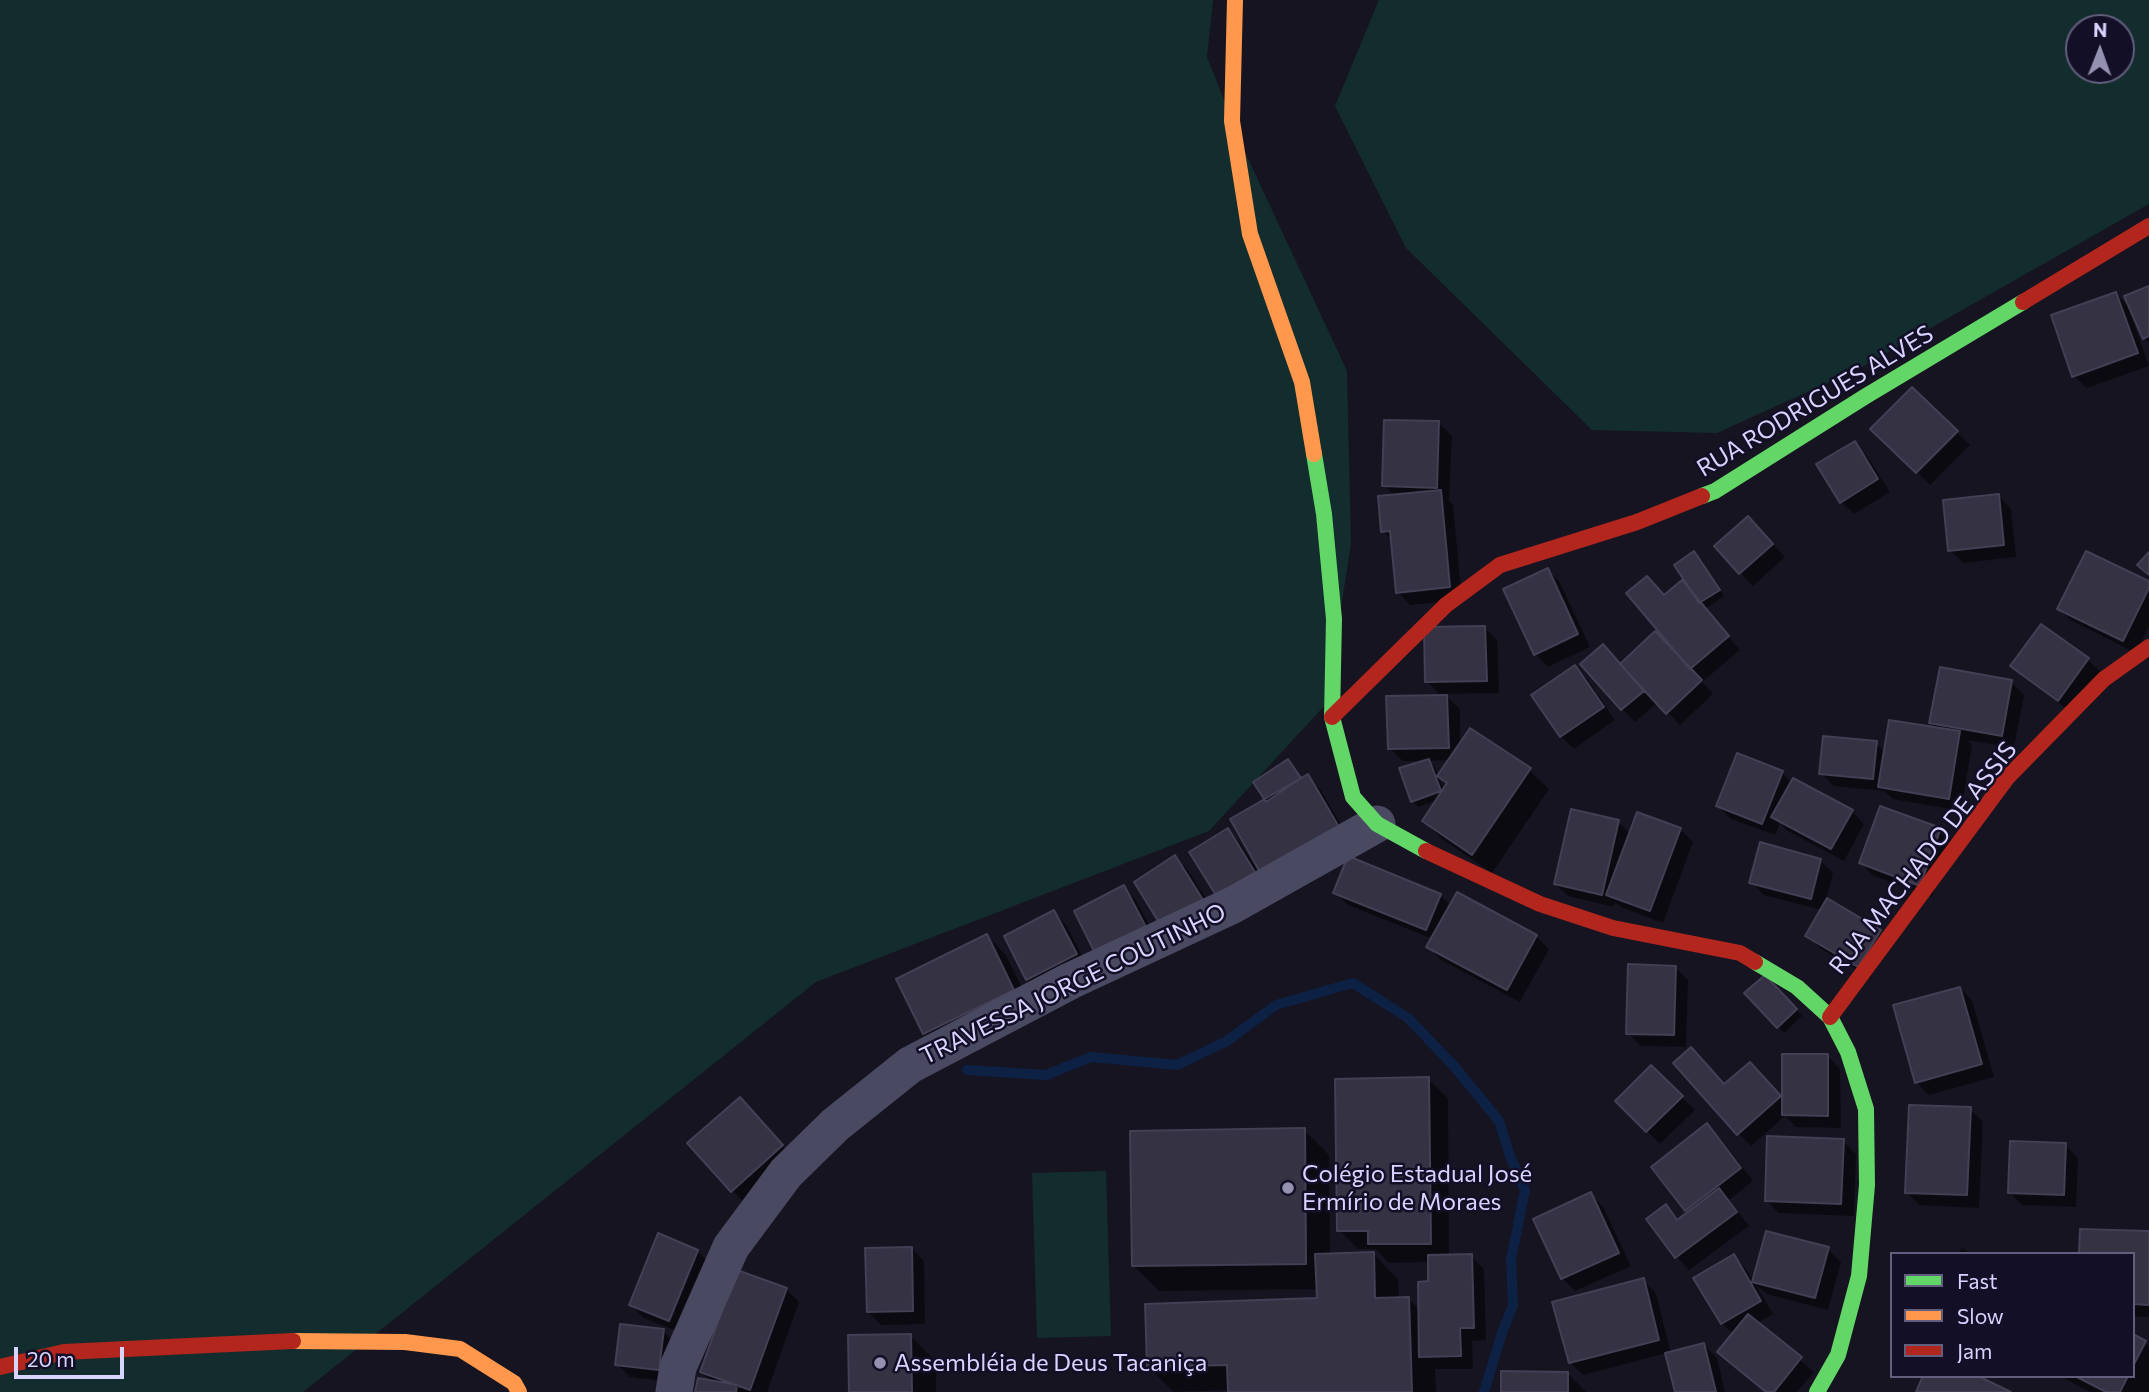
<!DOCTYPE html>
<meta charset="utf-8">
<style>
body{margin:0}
#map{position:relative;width:2149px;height:1392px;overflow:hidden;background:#161421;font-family:Commissioner,sans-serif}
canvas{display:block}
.legend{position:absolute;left:1890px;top:1252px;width:245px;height:126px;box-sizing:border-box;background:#130f26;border:2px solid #625e7d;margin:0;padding:9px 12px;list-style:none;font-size:21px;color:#d9d4ff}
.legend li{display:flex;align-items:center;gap:14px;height:35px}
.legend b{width:35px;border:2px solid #625e7d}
.north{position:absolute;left:2065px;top:14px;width:70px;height:70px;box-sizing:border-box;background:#130f26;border:2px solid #625e7d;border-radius:50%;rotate:1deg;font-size:19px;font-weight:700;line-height:28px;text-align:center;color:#d9d4ff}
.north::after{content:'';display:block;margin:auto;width:24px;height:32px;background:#9591b1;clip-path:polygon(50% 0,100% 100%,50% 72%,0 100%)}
.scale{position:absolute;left:14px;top:1347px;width:110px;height:32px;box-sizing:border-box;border:4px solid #d9d4ff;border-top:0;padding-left:9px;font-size:21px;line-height:24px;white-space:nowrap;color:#d9d4ff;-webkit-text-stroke:5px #130f26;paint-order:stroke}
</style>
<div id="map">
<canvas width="2149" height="1392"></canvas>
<ul class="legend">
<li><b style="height:9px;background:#63d668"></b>Fast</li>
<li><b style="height:9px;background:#ff974d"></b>Slow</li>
<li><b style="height:9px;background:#b3261e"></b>Jam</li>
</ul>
<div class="north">N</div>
<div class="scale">20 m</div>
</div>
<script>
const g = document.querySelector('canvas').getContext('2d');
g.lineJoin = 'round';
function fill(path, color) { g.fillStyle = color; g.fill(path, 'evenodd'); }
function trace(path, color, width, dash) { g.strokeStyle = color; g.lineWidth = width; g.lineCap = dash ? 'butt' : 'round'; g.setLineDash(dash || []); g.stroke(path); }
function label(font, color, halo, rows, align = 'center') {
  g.font = font + ' Commissioner,sans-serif'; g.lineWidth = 5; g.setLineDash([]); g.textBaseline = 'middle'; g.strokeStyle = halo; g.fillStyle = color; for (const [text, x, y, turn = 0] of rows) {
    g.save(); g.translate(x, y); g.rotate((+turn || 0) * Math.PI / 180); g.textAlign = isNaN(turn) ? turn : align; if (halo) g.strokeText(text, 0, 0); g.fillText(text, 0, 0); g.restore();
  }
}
fill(new Path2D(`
 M0,0h1213l-6,57 37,93 103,221 4,173 -25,160 -117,127 -393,151 -513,410h-303z
 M1379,0h770v204l-289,164 -143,65 -125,-3 -186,-182 -71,-142zM2121,28v42h-42v-42z
 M1106,1171l5,165 -74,2 -5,-165z`), '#132c2d');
fill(new Path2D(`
 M2149,288v55l-5,-5 -9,-22 -3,2 17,48 -62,22 -13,-12 42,-82 17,17z
 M1912,389l58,56 -40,40 -57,-56z
 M1439,423l13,13 -3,65 4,4 9,95 -52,5 -12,-13 -5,-51 -10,-10 12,-35 -11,-11z
 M1854,443l13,13 23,36 -36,22 -13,-12z
 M1999,496l12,13 5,48 -53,6 -13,-13z
 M1761,531l24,26 -32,29 -37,-40z
 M1694,554l30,42 -19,13 35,41 -38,32 11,12 -33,31 -22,-23 -23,20 -13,-13 -1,-44 34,-32 19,17 1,-1 -10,-52 32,1z
 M1548,570l12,13 30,64 -42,20 -13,-13z
 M2149,583v43l-13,27 -64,-32 -13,-12z
 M2041,626l47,34 13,12 -30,40 -46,-34 -13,-13z
 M1485,628l12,12 2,53 -55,1 16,15v36l69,25 20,19 -57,84 -49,-33 -19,-19 14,-21 -20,7 -6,-6 12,-40h-21l-13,-12 52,-52 -15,-16zM1450,760l-11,16 9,9 -4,7 -9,-25 -6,-6z
 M1575,668l13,12 27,40 -41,29 -13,-13z
 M2011,682l13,13 -10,53 -47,-8 5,5 -11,66 -68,-12 -9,-8 -50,-5 -13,-13 55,-30 9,10 52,-24 -6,-6z
 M1288,761l14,18 5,-3 13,13 30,51 -83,-40z
 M1782,772l10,11 60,28 12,13 -20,37 -58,-31 -6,-7 -5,12 -44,-16 -13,-13z
 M1618,822l13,12 49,-5 13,13 -30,81 -42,-16 -6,-5 -1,5 -46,-11 -13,-12z
 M1228,830l12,13 30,47 -37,22z
 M1940,830l13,12 -21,55 -58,-21 -13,-13z
 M1175,857l13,13 29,46 -40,25z
 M1820,860l13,13 -7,27 46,79 -52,-31 -13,-13 15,-25 -58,-15 -13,-13z
 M1123,887l13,13 22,42 -82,-31z
 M1335,892l105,3 11,11 85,30 13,13 -29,53 -79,-42 -13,-13 5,-8 -85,-34z
 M1053,912l13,13 22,42 -48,25 -12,-13z
 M987,936l19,19 26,54 -88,44 -19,-20 -27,-53z
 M1675,967l13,13 -2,67 -45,-1 -13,-13z
 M1765,977l37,39 -18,17 -37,-40z
 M1960,988l12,13 22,76 -65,18 -13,-13z
 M1828,1056l12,13 1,59 -45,-1 -11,-11 -34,30 -13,-13 -13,-47 38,-9 21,23z
 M1651,1067l44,43 -35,34 -43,-43z
 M1428,1079l20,19 1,158h22l13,13 2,71 -14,1 1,28h-38l1,23h-206v-2l-56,2 -26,-25 171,-67v-11l-160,2 -25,-25 170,-136 25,25 1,100 43,-2 25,26 1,20h9l12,11 10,-27v-21l-41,1 -13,-14h-18l-19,-19z
 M1970,1109l13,13 -4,86 -60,-3 -12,-13z
 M752,1112l42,47 -49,44 -13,-13z
 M1707,1125l13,13 33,43 -24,19 20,26 -60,44 -12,-13 -29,-37 18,-13 13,13 10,-7 -3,-3z
 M1843,1141l13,13 -2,62 -75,-3 -13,-13z
 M2065,1145l13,13 -2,49 -54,-2 -13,-13z
 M1591,1194l12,13 28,59 -56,25 -13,-13z
 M2149,1233v84l-16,-1v-62z
 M911,1248l13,13 1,63 -44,1 -13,-13z
 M1962,1248l10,6h-13z
 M1828,1249l13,13 -13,48 -61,-16 -11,-9 17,29 -16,9 57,49 -17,20h-32l-46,-40 15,-17 -12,-12 11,-66 13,12 8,13z
 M697,1251l13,13 -28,69 -38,-15 -13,-13z
 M1643,1280l13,13 15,60 33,-8 13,13 8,34h-48l-10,-39 -84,22 -13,-13z
 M786,1289l13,13 -32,90h-70l16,-9 -11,-11z
 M663,1331l13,13 -4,38 -42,-5 -13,-13z
 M910,1336l26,25v31h-85z
 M2133,1336l16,10v46h-59l-30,-16h73z
 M1567,1373l19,19h-84z`), '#0007');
trace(new Path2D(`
 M967,1070l79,5 45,-18 86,8 50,-24 49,-36 77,-22 55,35 46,48 45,55 11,35 15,34 -14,70 2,45 -11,28 -18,59`), '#0d2144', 10);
const building = new Path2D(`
 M2149,286v50l-6,3 -19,-43z
 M2116,292l22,61 -66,24 -21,-62z
 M1912,387l46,44 -42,42 -46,-44z
 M1384,420l55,1 -2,67 -55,-2z
 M1855,441l23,38 -38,24 -24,-39z
 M1441,490l9,97 -54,6 -6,-62 -9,1 -3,-36z
 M1999,494l5,51 -56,6 -5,-51z
 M1748,516l25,28 -34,30 -25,-28z
 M1694,551l26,39 -21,13 -25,-38z
 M2086,551l63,30v7l-26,53 -66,-32z
 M2149,552v23l-12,-10z
 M1548,568l30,66 -44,21 -31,-66z
 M1647,576l17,19 18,-15 47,56 -39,33 -64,-76z
 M2041,624l48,34 -31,43 -48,-35z
 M1485,626l2,55 -62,1 -1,-55z
 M1655,631l47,49 -36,34 -46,-50z
 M1603,644l41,47 -23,19 -41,-46z
 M1575,665l29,42 -44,30 -29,-42z
 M1940,667l72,13 -10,56 -73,-13z
 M1447,695l2,53 -61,1 -2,-53z
 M1889,720l71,11 -11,68 -71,-12z
 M1470,728l61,40 -59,87 -50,-34 25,-38 -10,-7z
 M1823,736l54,5 -4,38 -54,-5z
 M1737,753l46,18 -21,53 -46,-18z
 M1288,759l13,19 -35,24 -13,-20z
 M1429,759l12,32 -30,11 -12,-34z
 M1308,774l31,53 -79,45 -30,-53z
 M1793,778l60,32 -22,39 -60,-32z
 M1880,806l61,22 -21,58 -61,-23z
 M1571,809l48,11 -17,75 -48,-11z
 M1637,812l44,16 -31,83 -44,-16z
 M1228,828l30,49 -39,23 -30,-48z
 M1760,842l61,17 -10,40 -62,-16z
 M1175,855l30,48 -42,26 -29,-47z
 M1348,856l93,38 -15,36 -93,-37z
 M1124,885l23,44 -51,26 -22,-44z
 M1457,892l80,43 -30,55 -81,-43z
 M1827,898l54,32 -23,37 -53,-31z
 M1054,910l23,44 -51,26 -22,-44z
 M987,934l27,56 -91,44 -27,-55z
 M1628,964l48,2 -2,69 -48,-1z
 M1765,975l32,34 -20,19 -33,-35z
 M1960,987l22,77 -67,19 -22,-78z
 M1691,1047l33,37 26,-22 31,34 -44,39 -64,-72z
 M1782,1054h46v62l-46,-1z
 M1651,1065l32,31 -37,36 -31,-31z
 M1429,1077l2,167h-63v-13h-31l-2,-152z
 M740,1097l43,48 -52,47 -44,-49z
 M1909,1105l62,2 -4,88 -62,-2z
 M1707,1123l34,45 -56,43 -34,-44z
 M1305,1128l1,136 -174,2 -2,-135z
 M1767,1136l77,3 -3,65 -76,-3z
 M2010,1141l56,2 -2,52 -56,-2z
 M1719,1188l18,24 -62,46 -29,-39 20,-15 11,16z
 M1591,1192l28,61 -58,26 -28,-60z
 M2080,1229l69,2v74l-16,-1v-50h-54z
 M1766,1231l63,16 -14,51 -63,-16z
 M658,1233l40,17 -29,71 -40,-16z
 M912,1247l1,64 -46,1 -2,-64z
 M1374,1252l1,46 34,-1 3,95h-184l-1,-27 -80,2 -2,-63 172,-6 -2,-44z
 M1472,1254l2,74h-14l1,28 -42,1 -1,-75 10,-1v-26z
 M1734,1254l27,47 -40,23 -28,-46z
 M737,1270l50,18 -37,102 -50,-18z
 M1644,1278l15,62 -90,23 -17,-61z
 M1748,1314l54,43 -28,35h-8l-49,-40z
 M620,1324l44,5 -5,41 -44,-5z
 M911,1334l1,58h-63l-1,-57z
 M2133,1334l13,7 -13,25z
 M1704,1343l12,49h-41l-10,-39z
 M1501,1371l67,1v20h-67z
 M1923,1376h55l33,16h-95z
 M2075,1376h53l-8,16h-14z
 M698,1378l39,7 -1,7h-41z`);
fill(building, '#343243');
trace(building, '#433f54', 2);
trace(new Path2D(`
 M674,1392l4,-25 53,-120 55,-74 49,-48 75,-60 160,-84 163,-76 144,-81`), '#4a4962', 37);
trace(new Path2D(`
 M1314,454l10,60 10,105 -2,98 21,80 24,27 49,27
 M1702,496l13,-5 151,-95 157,-94
 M1755,962l42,25 33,30 18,35 18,57 1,76 -8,91 -21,79 -21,37`), '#63d668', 16);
trace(new Path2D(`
 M1235,0l-3,121 18,113 52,148 12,72
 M293,1341l112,1 55,7 54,34 5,9`), '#ff974d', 16);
trace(new Path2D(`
 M2023,302l126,-76
 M1332,717l114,-112 54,-40 137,-43 65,-26
 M1426,851l114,53 73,24 127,25 15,9
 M1830,1017l177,-239 97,-99 45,-32
 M0,1367l64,-15 229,-11`), '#b3261e', 16);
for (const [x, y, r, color] of [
 [1288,1188,7,"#9591b1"],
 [880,1363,7,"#9591b1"]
]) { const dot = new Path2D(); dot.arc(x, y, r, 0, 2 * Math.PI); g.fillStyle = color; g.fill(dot); trace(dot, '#130f26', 2.5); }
label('24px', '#d9d4ff', '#130f26', [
 ["RUA RODRIGUES ALVES",1815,401,-31],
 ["RUA MACHADO DE ASSIS",1923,858,-52],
 ["TRAVESSA JORGE COUTINHO",1073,984,-26]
]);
label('24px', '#d9d4ff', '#130f26', [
 ["Colégio Estadual José",1302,1174],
 ["Ermírio de Moraes",1302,1202],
 ["Assembléia de Deus Tacaniça",894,1363]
], 'left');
</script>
